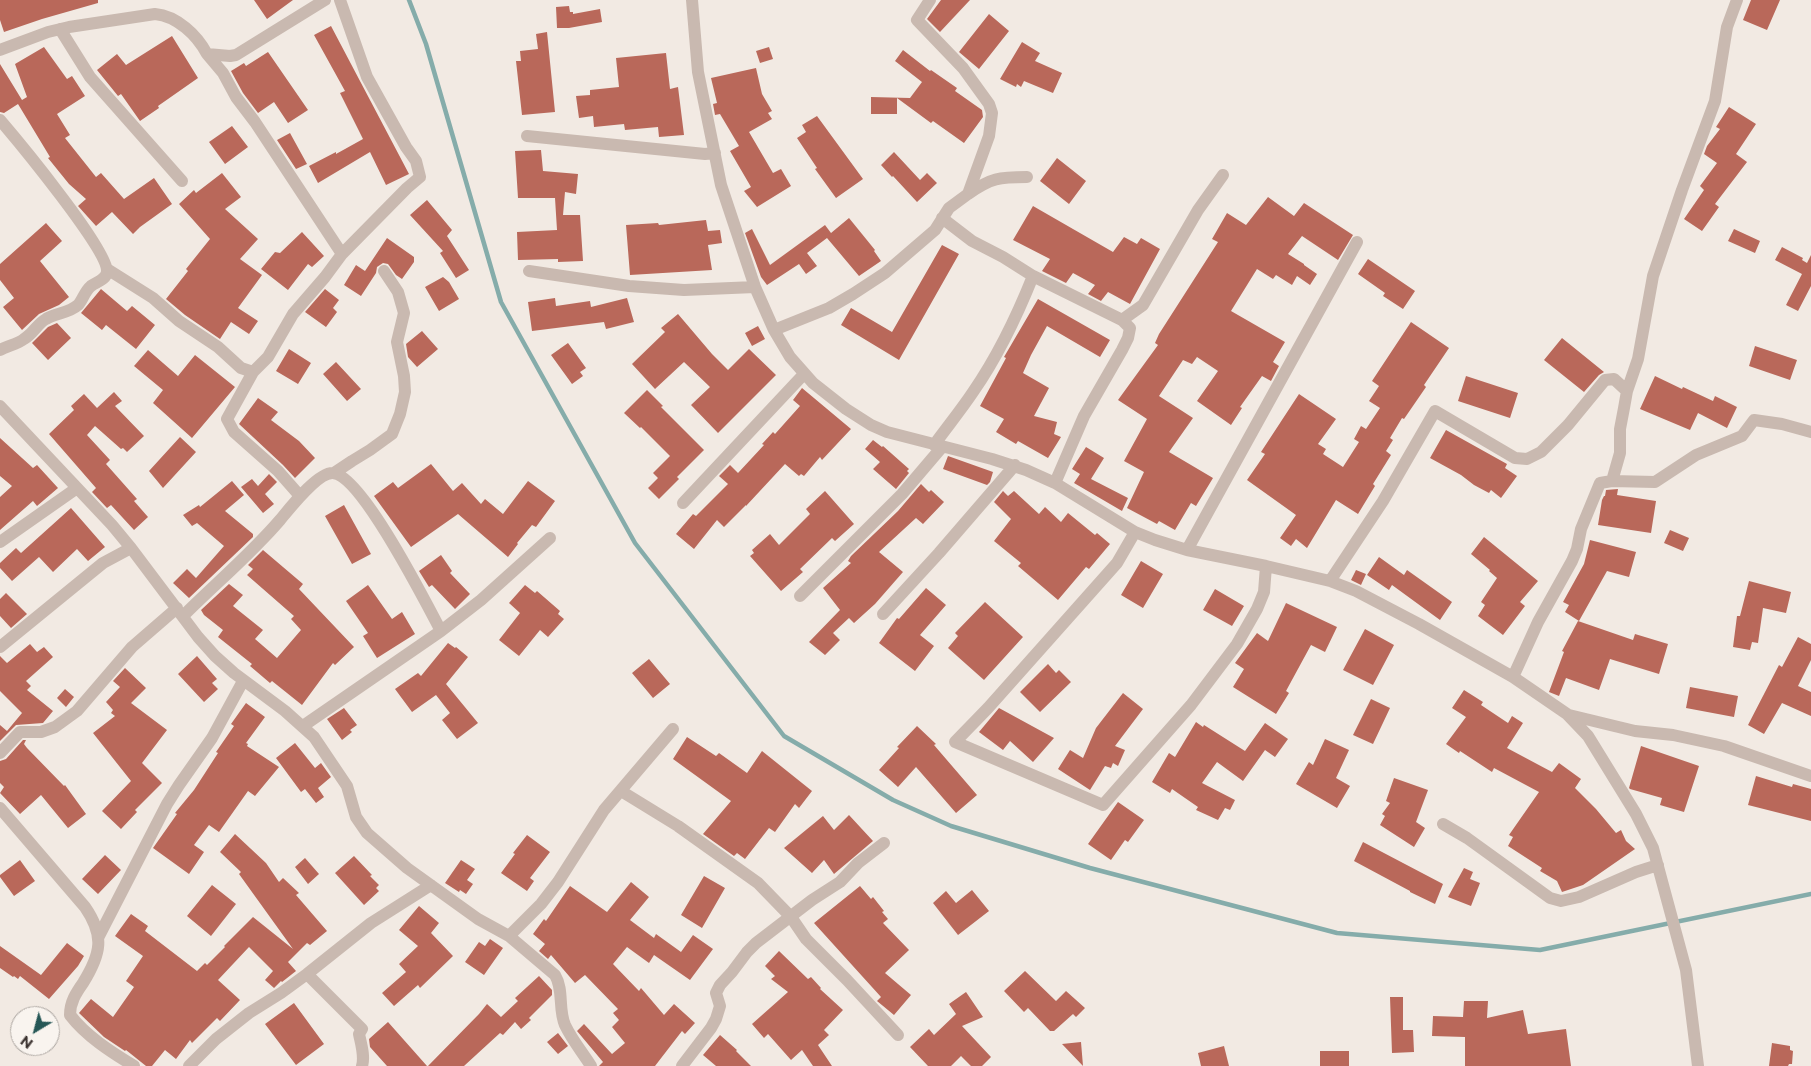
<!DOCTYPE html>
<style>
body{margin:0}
#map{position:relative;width:1811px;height:1066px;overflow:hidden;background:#f2eae3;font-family:Montserrat,sans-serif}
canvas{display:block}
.north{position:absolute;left:10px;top:1006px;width:50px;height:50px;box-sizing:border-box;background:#f9f4ef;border:1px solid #aca6a1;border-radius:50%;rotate:217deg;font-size:14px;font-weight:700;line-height:20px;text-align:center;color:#39302d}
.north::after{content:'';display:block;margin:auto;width:18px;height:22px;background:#265756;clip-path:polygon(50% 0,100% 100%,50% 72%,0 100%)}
</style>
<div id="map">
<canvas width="1811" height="1066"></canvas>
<div class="north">N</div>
</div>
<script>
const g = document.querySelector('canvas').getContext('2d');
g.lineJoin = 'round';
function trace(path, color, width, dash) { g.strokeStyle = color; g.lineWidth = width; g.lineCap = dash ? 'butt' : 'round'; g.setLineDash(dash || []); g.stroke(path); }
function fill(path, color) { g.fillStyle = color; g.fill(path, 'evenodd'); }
trace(new Path2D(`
 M409,0l17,44 75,258 134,241 149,193 109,64 58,26 139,42 247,65 203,17 271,-56`), '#85acaa', 4.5);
fill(new Path2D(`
 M0,0h98v3l-56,16 -38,13 -4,-12z
 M254,0h39l-26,19z
 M941,0h29l-30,32 -13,-13z
 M1751,0h29l-13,30 -24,-10z
 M569,6l1,6h3v2l27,-5 2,13 -33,6h-12l-1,-21z
 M989,14l20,17 -30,38 -20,-17z
 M331,26l78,148 -23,11 -16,-33 -52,31 -9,-17 27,-14v2l27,-15 -23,-46 5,-2 -31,-56z
 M547,32l8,80 -33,3 -6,-54h5l-1,-10 18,-2 -2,-15z
 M172,36l26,42 -40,28 1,2 -19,13 -19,-27 -3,2 -21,-26 20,-16 9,11z
 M1022,42l18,11 -5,8 27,12 -9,20 -29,-12 -3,6 -4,-3 -1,3 -16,-8z
 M44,47l23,32 5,-3 13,20 -28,18 13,21 -5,3 31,39 5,-4 23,26 30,-21 18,26 -32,23 -7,7 -21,-22 -16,14 -18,-20 8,-7 -17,-15 -21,-26 2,-1 -32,-53 -14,9 -4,-1v-48l22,36 5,-3 -12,-33z
 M769,47l4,12 -13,4 -4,-12z
 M903,50l27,21 1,-1 26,18 -2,3 27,19 1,7 -19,26 -31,-22 -2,2 -34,-25v16h-26v-17l39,1 12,-16 -27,-21z
 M268,52l40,58 -20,13 -14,-21 -16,11 -15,-20 -12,-22 13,-8 2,3z
 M666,53l4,36 8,-2 6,48 -25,2 -1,-10 -33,3 -1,-6 -30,3 -1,-11 -14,2 -3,-22 14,-1v-5l29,-3 -3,-29z
 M756,68l6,26 10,17 -4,2 4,6 -23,13 24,41 8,-4 10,17 -34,21 -13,-16 7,-4 -21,-36 9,-5 -19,-32 -5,1 -2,-11 4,-1 -6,-25z
 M1729,107l27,17 -20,30 11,8 -32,42 4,3 -17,24 -18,-12 20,-29 -4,-4 17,-23 -13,-9 3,-8 13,-17 -4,-2z
 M817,116l46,63 -27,19 -21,-29 2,-1 -20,-30 9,-6 -4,-7z
 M232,126l16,21 -23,17 -16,-22z
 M290,133l17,31 -11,5 -19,-29z
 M541,150l2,21 35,3 -2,20 -11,-2 -2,23h17l3,46 -25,1v-3l-40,1 -1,-28 40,-2 -2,-32h-37l-3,-47z
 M894,152l26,28 7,-7 10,10 -20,19 -24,-26 -1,1 -11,-12z
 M1057,158l29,23 -17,23 -29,-23z
 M222,173l19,24 -16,12 33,30 -18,20 22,16 -24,33 20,13 -9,13 -18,-12 -11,17 -35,-24 -19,-16 22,-28 -2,-2 24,-30 -31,-35 15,-14 2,3z
 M1268,197l26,19 10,-13 49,32 -15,25 -36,-24 -14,18 16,10v1l13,9 -7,11 -13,-9 -5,9 -16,-10 -3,4 -16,-10 -26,42 54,31 -12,20 6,4 -8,15 -9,-5 -22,31 2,1 -11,17 -34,-24 21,-30 -21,-14 -5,7 -9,-4 -24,36 34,22 -24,34 44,26 -17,28 -5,-3 -16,27 -16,-9 -2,3 -30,-16 17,-36 -20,-11 23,-42 -29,-19 40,-55 -3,-2 4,-9 59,-92 -6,-3 15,-26 19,12z
 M427,200l25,30 -5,6 22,34 -13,8 -16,-25 3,-2 -33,-36z
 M1033,206l80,46 11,-15 13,7 4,-6 19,11 -30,55 -22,-12 -7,9 -13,-7 7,-9 -22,-12 -7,10 -24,-12 8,-12 -37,-19z
 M849,218l26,32 -1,1 7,10 -22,15 -32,-38 -20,15 10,13 -11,8 -7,-10 -32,21 -6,-8 -16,-44 7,-4 18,36 55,-40 6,8z
 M706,220l2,11 12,-1 2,13 -14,2 4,25 -82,5 -4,-50 32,-2 1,2z
 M46,223l16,18 -22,20 29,36 -10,8 -20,9 -17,16 -19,-23 11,-9 -14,-18v-16z
 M1734,229l26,12 -5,12 -27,-12z
 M302,232l22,24 -12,11 -4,-3 -20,26 -27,-21 14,-17 5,1z
 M387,238l27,19v5l-12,17 -6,-4 -8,-11 -5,-1 -6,4 -1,6 -15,23 -17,-11 12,-20 9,6z
 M942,245l17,9 -60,106 -58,-35 10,-17 41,24z
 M1782,247l21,11 -1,2 5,3 4,-8v31l-13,25 -12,-6 16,-31 -27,-14z
 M1368,259l47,32 -12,18 -20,-13 2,-3 -27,-19z
 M443,277l6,5 10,17 -20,12 -14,-24z
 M101,289l26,22 5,-5 23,19 -19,24 -30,-24 -4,5 -21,-17z
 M325,289l14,11 -6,8 4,4 -11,15 -21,-15z
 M555,298l1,8 34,-5 1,6 36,-9 7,24 -28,7 -2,-7 -72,9 -4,-29z
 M1038,299l72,41 -10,17 -53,-31 -16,29 -8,18 26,15 -15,28 23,6 -3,12 7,3 -13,21 -30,-17 -2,3 -20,-12 8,-13 -24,-13 26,-48 -2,-1z
 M678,314l34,40 16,16 21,-21 27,26 -58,58 -27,-28 19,-18 -26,-25 -29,27 -23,-25 33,-32 -4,-4z
 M1411,322l38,26 -25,37 2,2 -22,32 -2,-1 -12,20 3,2 -7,11 5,4 -18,29 2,2 -17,28 -22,-14 -29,48 -11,-9 -5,7 -11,-8 16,-23 -49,-35 18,-26 -4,-2 38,-58 37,25 -18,25 8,5 -3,5 20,13 16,-25 -5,-3 7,-13 5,3 14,-21 -11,-7 10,-15 -7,-5z
 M57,323l14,15 -23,22 -16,-17 16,-16z
 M758,326l7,13 -13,7 -7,-13z
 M422,331l16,18 -21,18 -9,-10 -2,-13z
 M1562,338l42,34 -5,3 -15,17 -40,-32z
 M568,343l18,25 -6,4 3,4 -11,8 -21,-29z
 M1755,346l42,14 -7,20 -41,-14z
 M289,349l22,14 -13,21 -22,-13z
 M148,350l30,26 17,-21 40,32 -43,51 -39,-35 10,-13 -29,-24z
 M336,362l25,27 -14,12 -24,-27z
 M1466,376l52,17 -8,25 -52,-17z
 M1655,376l27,13 1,-2 30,14 2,-5 22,11 -10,21 -29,-15 -8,17 -50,-21z
 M802,388l49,41 -29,31 -2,-3 -16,19 -3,-2 -2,2 -14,-12 -39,42v-1l-22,22 -7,-7 -23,29 -18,-15 17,-20 3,2 32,-32 -9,-8 11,-11 8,8 26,-28 -2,-1 11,-12 2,2 25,-28 -7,-6z
 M647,390l16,16 -2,1 43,43 -27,27 2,2 -20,20 -11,-11 10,-10 -5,-5 17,-17 -29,-29 -1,1 -16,-15z
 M114,392l8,9 -7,5 29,30 -17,16 -4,-4 -2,1 -26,-23 -8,9 23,25 -4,4 31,35 -3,2 14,16 -14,13 -23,-25 -4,3 -15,-16 4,-4 -47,-54 25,-24 -3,-4 13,-12 13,14z
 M258,398l20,14 -7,8 28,21 16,17 -20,20 -12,-13 -44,-41z
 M1446,430l61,34 -2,4 12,8 -16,22 -10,-8 -2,3 -15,-8 -13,-10 -31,-17z
 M180,437l16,15 -33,36 -14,-17z
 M0,438l33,30 4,-3 21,23 -21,18 -4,-5 -33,29v-33l12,-11 -12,-10z
 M873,440l9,7 1,-1 26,23 -2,2 2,2 -13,16 -23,-20 7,-7 -15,-13z
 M1086,447l18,11 -13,21 37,19 -6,13 -48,-28 6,-9 -8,-5z
 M948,456l45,16 -3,10 -3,3 -44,-16z
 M431,464l22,27 9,-8 19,21 4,-5 18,15 25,-33 27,20 -19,26 -4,-2 -15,18 1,1 -10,13 -50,-43 -47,33 -37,-51 19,-14 5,6z
 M269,474l8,8 -12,12 9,10 -11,9 -22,-26 11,-8 6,7z
 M232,481l12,14 -19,16 28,23v3l-64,61 -16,-15 14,-14 9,9 28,-32 -27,-23 -5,3 -9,-11 16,-10 1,2z
 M921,484l8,8 2,-2 13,12 -21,22 -7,-6 -37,34 24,20 -28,32 -21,19 -5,-5 -16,15 7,7 -15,15 -16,-13 31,-32 -17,-22 28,-25 -3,-2 3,-5 47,-45z
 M1618,489l-1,6 39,6 -5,32 -53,-8 4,-25 2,-4h1l1,-6z
 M825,491l29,33 -19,17 -3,-3 -32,31 3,3 -22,19 -31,-35 4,-3 -2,-3 18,-16 9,11 31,-31 -4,-5z
 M1003,491l5,5 6,-5 25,23 6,-7 16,15 7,-9 27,22 2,-2 13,11 -21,25 -3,-2 -28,33 -40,-34 3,-3 -27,-22 17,-22 -17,-17z
 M344,505l27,49 -19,10 -27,-48z
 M71,508l34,39 -17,14 -11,-12 -24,23 -14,-15 -27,24 -12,-13v-5l16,-15 5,5z
 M1670,530l19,8 -6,13 -19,-8z
 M1484,537l54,44 -18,21 5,4 -22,29 -25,-19 7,-11 -4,-3 16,-24 -8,-7 1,-1 -19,-16z
 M1590,540l46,12 -7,25 -22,-6 -28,50 -14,-9 4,-7 -6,-3 21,-38z
 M263,550l40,34 -4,5 55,58 -19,18 -2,-2 -31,42 -30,-24 -2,2 -20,-17 2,-2 -34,-27 5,-7 -19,-15 -3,-5 28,-26 14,11 -10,11 30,24 -8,9 22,19 24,-28 -10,-11 3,-3 -47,-41 6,-6 -5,-4z
 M441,555l11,16 -2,2 20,21 -15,15 -23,-24 -3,2 -10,-16z
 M1379,557l25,18 3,-5 45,32 -12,18 -48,-35 -3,5 -22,-15z
 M1141,561l22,13 -20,34 -22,-13z
 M1356,570l10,4 -5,11 -10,-5z
 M1749,581l42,11 -5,21 -23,-5 -5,35 -6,-1 -2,8 -17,-3 4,-31h3z
 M368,585l24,34 10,-7 13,22 -38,24 -14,-22 5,-3 -22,-32z
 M525,585l10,8 2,-2 23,20 -2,3 6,5 -16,18 -8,-7 -21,26 -20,-16 21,-27 -11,-10z
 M926,588l20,17 -26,30 14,11 -19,25 -36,-28 18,-25 2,1z
 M1215,589l29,17 -12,20 -29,-16z
 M6,593l21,21 -16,14 -11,-12v-17z
 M985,602l38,35 -39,43 -36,-32 10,-12 -3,-3z
 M1286,603l51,24 -12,25 -14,-7 -25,46 3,2 -13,21 -43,-27 11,-18 -9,-6 22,-30 11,8z
 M1578,621l55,19 2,-6 33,10 -9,30 -49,-15 -11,31 -33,-12 -7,18 -10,-4 15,-40 -2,-1z
 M1365,629l29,16 -21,40 -30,-15z
 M1798,637l13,7v16l-13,26 13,6v24l-29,-13 -18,31 -16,-9 31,-60 3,2z
 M448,643l7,5 1,-1 12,10 -22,27 32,39 -21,16 -15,-19 8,-7 -14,-18 -24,17 -17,-23 23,-16 3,3z
 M30,644l7,8 7,-5 9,10 -27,24 5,5 -4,4 26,21 -10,12 -27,2 -16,16v-16l7,6 15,-18 -22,-22v-35l7,7z
 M197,656l20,23 -5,4 6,6 -14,13 -26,-28z
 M649,659l21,25 -17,14 -21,-25z
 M1048,664l8,9 3,-3 12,12 -31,30 -20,-20z
 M125,668l21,20 -15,15 36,27 -25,33 20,20 -27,27 2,2 -16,17 -19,-18 29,-30 -38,-48 22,-17 -4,-3 2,-3 -7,-8 14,-15 -7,-6z
 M1690,687l48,9 -4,21 -48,-9z
 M65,689l9,8 -8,10 -9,-9z
 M1464,690l19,12 -2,3 27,18 4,-7 11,7 -16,25 45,24 7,-9 22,16 -6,9 21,21 20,24 5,-3 5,11 9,8 -52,36 -21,7 -5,-11 -17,-10 2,-3 -34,-22 5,-9 -4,-2 30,-43 -45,-24 -2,4 -32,-21 -1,2 -13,-9 20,-27 -14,-9z
 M1123,693l20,16 -28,37 10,4 -7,16 -5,-3 -2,5 -6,-2 -15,24 -32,-21 12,-19 13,8 13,-30z
 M1371,699l19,9 -17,36 -20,-9z
 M246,703l19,14 -19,26 2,1 -1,2 32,21 -24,29 -7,-5 -29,41 -10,-7 -15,20 10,7 -15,22 -36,-26 24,-34 -2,-1 19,-23 24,-37 -2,-1 18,-26 -3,-2z
 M344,708l13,17 -7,5 2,2 -10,8 -15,-21z
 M999,708l55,30 -21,24 -23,-21 -7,9 -24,-18z
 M1196,722l7,5 1,-2 41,26 20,-28 23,16 -13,18 -10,-7 -22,31 -26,-19 -15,21 33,17 -5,10 -5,-2 -7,12 -22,-10 2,-3 -26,-18 -2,4 -18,-11 17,-29 6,4z
 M917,726l19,18 -2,1 43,50 -21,18 -40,-46 -18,20 -19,-17 20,-22 -2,-1z
 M687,737l29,19 3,-3 28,20 15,-22 50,40 -13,17 -4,-4 -20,28 -6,-4 -24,31 -8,-6 -3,3 -31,-22 28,-33 -58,-42z
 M1325,739l24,11 -13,28 14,8 -13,22 -41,-24 13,-22 4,3z
 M23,740h3l-2,4 3,4 37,38 1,-1 21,29 -18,14 -27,-33 -21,19 -20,-21 4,-6 -4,-4v-22l6,-2z
 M295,743l20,25 6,-5 10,14 -13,11 6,9 -8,6 -11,-14 -4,3 -25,-34z
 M1641,746l58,20 -15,46 -24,-7 2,-7 -32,-9 -1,-1z
 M1756,776l36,11 1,-3 18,5v32l-63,-16z
 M1394,778l34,12 -12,32 9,6 -11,19 -34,-22 5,-9 -3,-2 8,-11 -4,-2z
 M1118,802l26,18 -16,22 -3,-2 -14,20 -23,-16z
 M849,815l24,26 -39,33 -10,-14 -12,13 -28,-25 39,-32 11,14z
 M235,834l31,29 13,19 4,-4 16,15 -3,2 31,36 -17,14 -3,-2 -19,19 8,9 -14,11 -1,-1 -7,7 -9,-8 8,-9 -24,-24 -31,33 22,20 -20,21 -3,-3 -25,25 -2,-3 -14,19 -11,-9 -13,16h-6l-20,-16 -1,1 -21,-14 -25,-24 12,-14 22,18 21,-30 -8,-6 17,-25 -28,-20 16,-22 17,12 -3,5 52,40 8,-8 2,2 18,-18 -1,-1 29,-29 40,32 -54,-75 2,-2 -21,-20z
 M527,835l23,17 -20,26 4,3 -7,10 -26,-18 14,-19 -2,-1z
 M1363,842l80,42 -8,20 -25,-12v-1l-56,-30z
 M105,855l16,15 -23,24 -16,-15z
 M354,856l18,19 -2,1 9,9 -3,3 3,3 -15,14 -29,-32z
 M305,858l14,16 -11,10 -13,-17z
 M20,860l15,21 -21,15 -14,-19v-2z
 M461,860l14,9 -8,11 6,4 -7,10 -6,-4 -1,2 -14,-9z
 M1464,868l9,4 -3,7 10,4 -9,23 -23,-9z
 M704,876l21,12 -23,40 -21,-13z
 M631,882l18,15 -19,23 24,18 2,-4 25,18 12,-17 20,14 -23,31 -36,-25 -5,8 -22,-16 -14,17 26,27 2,-3 23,27 10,-11 21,19 -10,11 -3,-3 -27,35h-56l4,-4 -26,-31 7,-7 28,30 13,-11 -13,-16 7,-7 -6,-7 5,-4 -33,-34 -10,8 -24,-28 -3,4 -9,-8 6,-7 -12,-10 11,-15 2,2 24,-35 37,26z
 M212,885l24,19 -25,32 -24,-20z
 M860,886l11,13 2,-2 11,14 -2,1 6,7 -5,4 26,27 -24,23 26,22 -17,20 -17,-14 4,-4 -67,-74z
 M972,890l17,21 -31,24 -25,-32 13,-12 10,12z
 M419,906l20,17 -8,10 22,23 -33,32 -2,-3 -24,21 -12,-13 24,-21 -7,-8 19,-18 -19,-16z
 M490,939l13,9 -19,27 -19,-13 14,-20 6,4z
 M67,943l17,13 -6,10 -29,33 -29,-23 -2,3 -4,-3 -1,1 -13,-9v-22l41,29z
 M779,951l29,28 3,-2 10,11 -1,1 23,21 -19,20 5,5 -11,10 14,21h-19l-11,-16 -11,10 -23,-26 -4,4 -12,-14 36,-32 -17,-13 4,-3 -10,-10z
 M1025,971l31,30 10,-10 19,17 -9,9 -3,-3 -19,17h-4l-22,-23 -4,4 -20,-21z
 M539,976l13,14v5l-23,23 2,2 -10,9 -6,-7 -12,13 -3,-2 -36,33h-36l51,-52 8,-10 14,13 17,-16 -3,-3z
 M966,992l17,25 -21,9 29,31 -9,9h-11l-10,-10 -10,10h-23l-18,-19 19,-18 5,6 22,-21 -7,-10z
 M1390,997h13v33h10l1,22 -22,1z
 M1464,1001h24l-1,17 36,-8 5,24 38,-5 5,37h-106v-29l-33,-1 1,-20 30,1z
 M294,1003l30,41 -28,21 -31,-41z
 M388,1022l39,44h-40l-17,-19 -1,-8z
 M558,1033l10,13 -10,8 -11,-12z
 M720,1035l17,15 -1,1 15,15h-35l-13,-11z
 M1081,1042l2,24 -21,-22z
 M1772,1043l18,3v4l3,1 -1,13h-3l-1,2h-19z
 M1224,1046l5,20h-28l-3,-13z
 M1320,1051h29v15h-29z`), '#b9685a');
trace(new Path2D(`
 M692,0l6,72 23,113 34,102 19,43 16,27 23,26 33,26 25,16 16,7 105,27 34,11 29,13 80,49 20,8 32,10 79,16 64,15 26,10 63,33 94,53 54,37 21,22 48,78 17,34 33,122 12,96
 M60,29l30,48 92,104
 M0,50l48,-18 21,-5 86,-13c22,2 42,21 52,40l23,2 6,-1 89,-55
 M207,54l16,19 13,24 19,25 87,132
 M0,120c18,21 109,131 107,152 -1,8 -11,10 -16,14 -7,6 -8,14 -13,19 -9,8 -22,8 -32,14 -8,4 -13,15 -22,20 -6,5 -17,7 -24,11
 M527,136l178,18 10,-1
 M968,194c23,-16 31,-17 59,-17
 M942,218l30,23 31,16 30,19 89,44 8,8 -2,10 -6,12 -38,66 -29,67
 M107,269l46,29 26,23 39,26 23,21 12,4 15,-15 25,-43 32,-37 17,-23 65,-66 13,-11 -4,-16 -10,-14 -39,-70 -27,-77
 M529,271l100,15 55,4 71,-3
 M1122,320l21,-15 55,-95 25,-35
 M774,330l55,-22 24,-14 32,-21 50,-43 14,-22 19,-14 21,-58 3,-23 -3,-9 -26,-36 -46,-48 13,-20
 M253,372l-26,47 7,13 44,39 22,25
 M0,406l112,119 19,23 67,89 17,19 19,17 51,38 29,26 33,49 9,31 11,16 40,35 71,51 31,17 46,39c9,15 3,34 10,50 7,15 18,28 26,41
 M934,445c13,-18 27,-35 39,-53 25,-36 44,-76 60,-116
 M334,473l18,-12 18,-11 22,-16 8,-20 5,-22 -1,-16 -7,-34 7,-29 -6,-21 -14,-21
 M1612,481l43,1 41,-27 46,-19 12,-16 28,4 29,8
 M683,503l121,-129
 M1135,532l-18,31 -129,145 -33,34 148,63 88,-100 46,-61 20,-35 7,-17 2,-26
 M0,542l77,-54
 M1187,550l170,-308
 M1330,581l53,-80 52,-90 80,47 12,1 14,-7 27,-27 37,-45 9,-1 13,12
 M800,596l102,-102 40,-47
 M883,614l56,-61 76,-88
 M183,616c32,-32 68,-62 97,-96 10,-12 38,-48 53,-47 29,3 93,130 108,158
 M0,647l103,-84 28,-15
 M1513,677l25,-55 34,-61 5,-12 4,-20 19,-46 12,-2 8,-28v-24l4,-21 3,-17 11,-32 15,-83 29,-86 33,-89 12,-74 10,-27
 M1569,715l66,16 38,4 51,11 87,30
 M303,726l138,-95 40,-31 69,-62
 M0,753l20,-21h21l14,-5 22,-16 55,-64 45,-39
 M621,791l57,35 80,57 33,34 15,22 41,41 51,55
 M0,808l85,99c20,29 16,47 -2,76 -7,10 -13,19 -13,32 16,21 41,37 64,51
 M1443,824l24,14 83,60 11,3 18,-4 57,-25 22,-7
 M509,936l32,-32 17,-22 46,-72 69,-81
 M98,938l69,-134 12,-19 33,-47 31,-57
 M307,974l55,55 -3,5c2,10 6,22 3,32
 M189,1066l27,-27 33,-26 32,-20 26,-19 64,-51 60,-38
 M682,1066l29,-38 5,-9 4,-13 -4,-13 4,-8 12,-13 15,-20 9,-9 56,-43 28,-18 18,-19 26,-20`), '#c9b9b0', 12);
</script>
